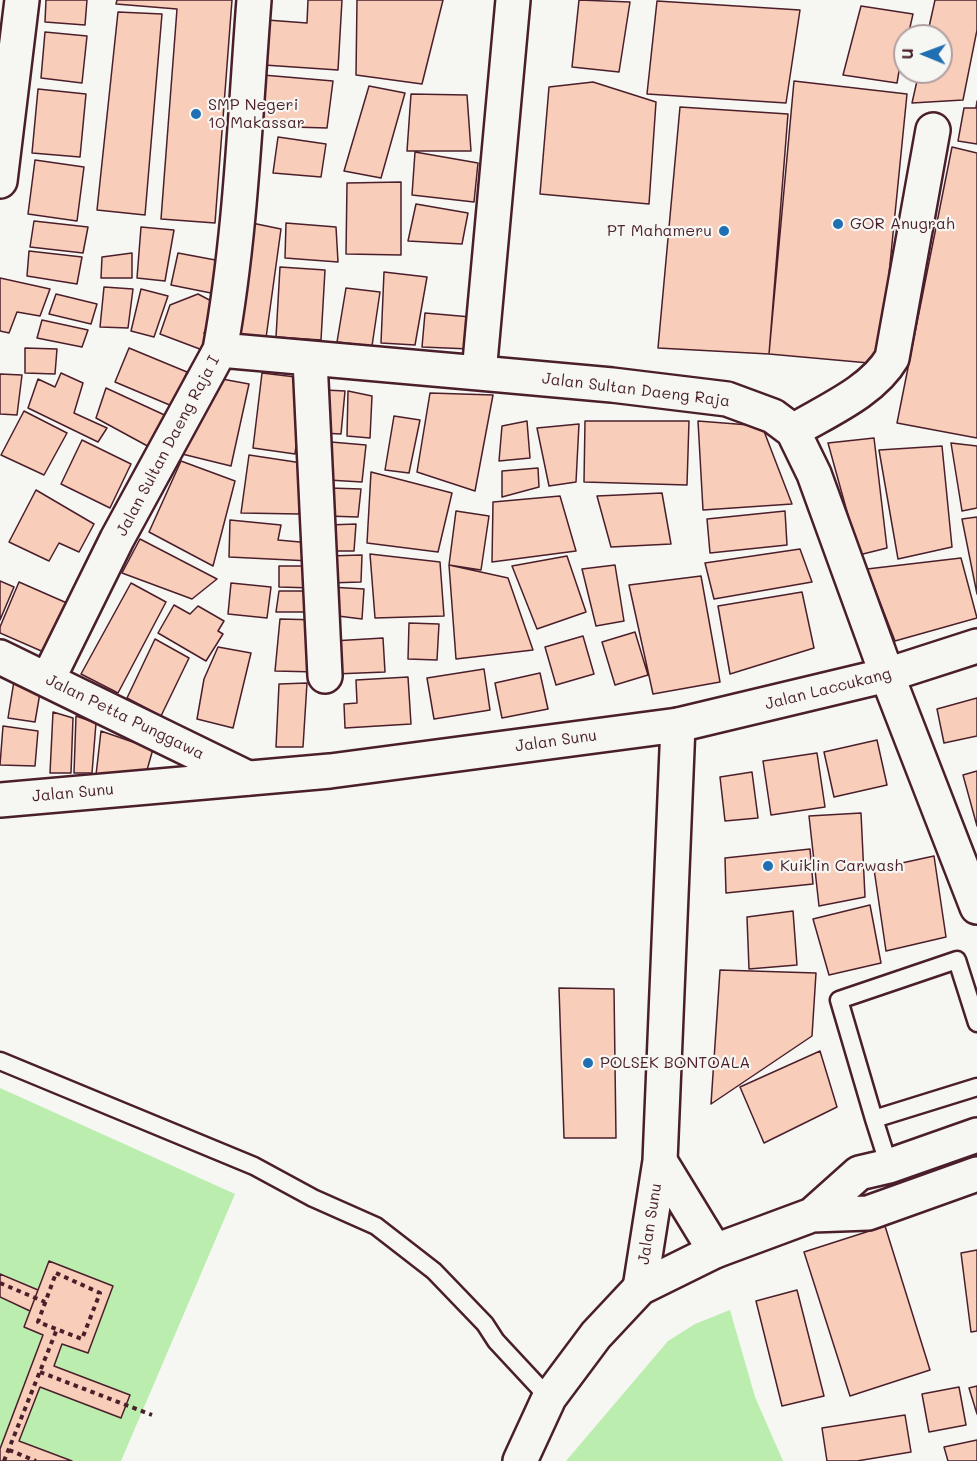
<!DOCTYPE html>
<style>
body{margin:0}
#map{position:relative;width:977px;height:1461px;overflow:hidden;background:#f6f6f2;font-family:Mali,sans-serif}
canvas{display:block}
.north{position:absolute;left:893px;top:24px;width:60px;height:60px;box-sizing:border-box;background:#f6f6f2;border:2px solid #b1a0a2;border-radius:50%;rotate:271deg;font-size:16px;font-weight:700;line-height:24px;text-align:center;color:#4a1f2b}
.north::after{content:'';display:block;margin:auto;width:21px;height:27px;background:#1f6fb2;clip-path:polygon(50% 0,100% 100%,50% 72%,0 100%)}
</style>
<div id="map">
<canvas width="977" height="1461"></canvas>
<div class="north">U</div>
</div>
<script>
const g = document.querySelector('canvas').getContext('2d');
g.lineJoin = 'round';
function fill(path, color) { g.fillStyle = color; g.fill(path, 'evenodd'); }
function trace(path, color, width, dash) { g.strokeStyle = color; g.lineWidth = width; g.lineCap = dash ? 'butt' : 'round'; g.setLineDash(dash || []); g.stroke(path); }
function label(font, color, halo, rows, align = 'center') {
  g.font = font + ' Mali,sans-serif'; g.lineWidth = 4.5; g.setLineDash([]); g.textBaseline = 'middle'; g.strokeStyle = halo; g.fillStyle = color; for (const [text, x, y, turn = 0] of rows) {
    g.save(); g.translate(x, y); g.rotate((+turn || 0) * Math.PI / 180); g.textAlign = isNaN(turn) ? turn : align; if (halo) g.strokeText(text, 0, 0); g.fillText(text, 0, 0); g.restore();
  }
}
fill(new Path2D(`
 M0,1088l235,106 -114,267h-121z
 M730,1310l25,87 28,64h-217l102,-120 27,-17z`), '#baedae');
const building = new Path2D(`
 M46,0h41l-2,25 -40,-3z
 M117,0h115l-17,223 -54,-4 16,-210 -61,-5z
 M308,0h34l-4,70 -74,-5 3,-45 40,3z
 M357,0h86l-21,84 -66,-9z
 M579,0l51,2 -11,70 -47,-5z
 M935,0h42v30l-14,70 -51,3 7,-31h22v-36h-14z
 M657,1l143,9 -14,93 -139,-9z
 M861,6l52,8 -5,22h-3l-8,47 -54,-8z
 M118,12l44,2 -17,201 -48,-5z
 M45,32l42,4 -5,47 -41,-5z
 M263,75l70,6 -6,47 -69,-2z
 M794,81l113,13 -27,270 -111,-10z
 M593,82l63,20 -7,102 -109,-10 9,-107z
 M369,86l36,7 -24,85 -37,-7z
 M38,89l48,5 -6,63 -48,-4z
 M411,94l56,1 4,56h-64z
 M977,101v43l-19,-3 6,-33h12z
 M680,107l108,7 -19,240 -111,-6z
 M278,137l48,7 -5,33 -48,-4z
 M952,147l25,6v285l-80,-15z
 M415,152l63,11 -4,39 -62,-7z
 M35,160l49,7 -7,54 -49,-7z
 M401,182v73l-55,-1 1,-71z
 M416,204l52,9 -6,31 -54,-3z
 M34,221l54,6 -5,26 -53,-6z
 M247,222l34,7 -15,109 -32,-4z
 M286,223l50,4 2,35 -53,-4z
 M141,227l33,3 -9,51 -28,-3z
 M29,251l53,6 -5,27 -50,-8z
 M132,253v25h-31l1,-21z
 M178,253l48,9 -10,32 -45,-9z
 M280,267l45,3 -4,70 -45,-3z
 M384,272l43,5 -12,68 -34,-2z
 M0,278l50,11 -10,27 -23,-4 -8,21 -9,-2z
 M104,287l29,2 -5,39 -28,-1z
 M346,288l34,4 -8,54 -35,-4z
 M141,289l27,7 -14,41 -23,-6z
 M56,294l41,10 -6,20 -42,-10z
 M198,294l19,10 -13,29 9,5 -8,13 -45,-17 10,-29z
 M425,313l46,4 -1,32 -48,-2z
 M42,320l46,10 -6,17 -45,-9z
 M25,348l32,1 -2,25 -30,-1z
 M129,348l58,24 -15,34 -57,-24z
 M61,373l22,10 -9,30 33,15 -9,14 -70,-34 10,-29 17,8z
 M262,373l42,5 -9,76 -42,-6z
 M0,374l22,1 -5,40 -17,-1z
 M222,379l27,5 -18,82 -49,-12z
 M106,388l65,30 -18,31 -57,-31z
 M325,390l20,1 -4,43 -19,-1z
 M348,391l24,5 -2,42 -23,-2z
 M430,393l63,2 -18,96 -58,-19z
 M24,411l43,22 -23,42 -43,-20z
 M394,416l26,4 -11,53 -24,-3z
 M527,421l3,37 -31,3 3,-35z
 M585,421h104l-2,64 -103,-3z
 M698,421l64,5 30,78 -89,6z
 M579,424l-3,58 -27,4 -12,-58z
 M874,438l13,110 -28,7 -31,-112z
 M82,440l49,24 -21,44 -49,-24z
 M331,442l35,3 -4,37 -34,-2z
 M951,443l26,3v62l-15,3z
 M942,446l10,101 -54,12 -19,-109z
 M249,455l53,8 -3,51 -58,-1z
 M181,461l54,20 -22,85 -64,-34z
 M538,468l1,19 -37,10v-26z
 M371,472l81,21 -14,59 -71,-9z
 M329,488l32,1 -3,28 -31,-1z
 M36,490l58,34 -15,28 -20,-9 -10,18 -40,-19z
 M662,493l9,51 -60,3 -14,-51z
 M560,496l16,55 -84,11 1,-60z
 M456,511l33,5 -8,54 -32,-5z
 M785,511l2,34 -77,8 -3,-34z
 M977,517v77l-15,-75z
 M230,520l51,5 -3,15 33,3 -1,18 -81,-4z
 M356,524l-2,27h-27l1,-26z
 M140,539l77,40 -25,20 -70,-26z
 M800,549l12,33 -98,17 -9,-36z
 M370,554l70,8 4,54 -69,2z
 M362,555l-1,27 -33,1v-27z
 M567,556l19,56 -49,17 -25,-63z
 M961,558l16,60 -82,23 -28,-72z
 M449,565l59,13 25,72 -77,9z
 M615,565l9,56 -28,5 -14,-57z
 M279,566h35l-1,22 -34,-1z
 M701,576l19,106 -67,12 -24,-109z
 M0,581l14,6 -14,33z
 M19,582l57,25 -21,50 -55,-24v-6z
 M131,583l35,19 -48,91 -37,-19z
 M231,583l40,4 -4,31 -39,-4z
 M330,587l34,2 -2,30 -32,-4z
 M279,591h37l-2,21h-38z
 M802,592l12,56 -84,26 -12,-68z
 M174,605l16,9 8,-8 26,15 -6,10 5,3 -17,27 -48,-28z
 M280,619l40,1 -3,52 -42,-1z
 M409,623l30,1 -2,36 -29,-1z
 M635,632l13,43 -33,10 -13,-43z
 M583,636l11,38 -38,11 -11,-38z
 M383,638l2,34 -50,2 -2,-33z
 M155,639l34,19 -28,58 -34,-18z
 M218,647l33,6 -18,75 -36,-9 7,-40z
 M484,669l6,41 -56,9 -7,-41z
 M540,673l8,36 -46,9 -7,-35z
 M408,677l3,47 -66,4 -1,-24 13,-1 -1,-23z
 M14,681l27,6 -6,35 -27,-4z
 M307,683l-4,64h-27l3,-63z
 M977,698v38l-33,7 -7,-34z
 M53,712l20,6 -2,55h-21z
 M76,716l20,7 -4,50h-18z
 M3,726l35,5 -3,35 -35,-1z
 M101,731l52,18 -6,21 -51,5z
 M877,740l10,45 -53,12 -10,-45z
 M817,753l8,54 -54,8 -8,-54z
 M977,771v55l-14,-51z
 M752,772l6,46 -33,3 -5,-44z
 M861,813l4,84 -46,9 -10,-90z
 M810,849l3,35 -87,9 -1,-35z
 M934,856l12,81 -60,14 -12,-82z
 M870,905l11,58 -52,12 -16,-56z
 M793,911l4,54 -48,4 -2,-52z
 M720,970l96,3 -4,63 -101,68z
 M559,988l55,1 2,149h-52z
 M820,1051l17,56 -73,36 -24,-56z
 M885,1226l45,144 -80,26 -46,-144z
 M977,1250v81l-6,1 -10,-79z
 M49,1261l64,25 -25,67 -26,-9 -8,22 76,29 -9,23 -81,-31 -21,54 53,20h-72v-12l43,-114 -19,-8z
 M0,1274l38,16 -8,21 -30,-14z
 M797,1290l27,106 -42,10 -26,-105z
 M977,1386v28l-8,-26z
 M959,1387l7,38 -37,7 -7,-38z
 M905,1415l6,37 -54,9h-30l-5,-33z
 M977,1440v21h-29l-4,-14z`);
fill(building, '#f8cdb9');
trace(building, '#4a1f2b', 1.5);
const service = new Path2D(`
 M0,1061l254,105 59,32 63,28 58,45 51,53 11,17 53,57
 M874,1119l-35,-119 118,-40 20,63
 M889,1166l-15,-47 103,-32`);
const minor = new Path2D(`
 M513,0l-34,373 133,12 115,14 46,17 20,15 21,43 73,201 90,232
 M0,181l22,-181
 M220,350c21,-115 25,-234 34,-350
 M310,360l15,316
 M793,431c33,-20 79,-39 99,-73l41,-228
 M0,657l248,121
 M48,679l69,-140 103,-189 259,23
 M678,725l209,-50 90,-29`);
const secondary = new Path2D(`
 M0,800l330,-29 348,-46 -18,436 -20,127
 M660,1161l55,90`);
const trunk = new Path2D(`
 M812,1215l56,-2 109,-39
 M520,1461l29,-63 47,-63 44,-47 75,-37 97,-36 47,-42 30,-7 88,-31`);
trace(service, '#4a1f2b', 21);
trace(minor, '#4a1f2b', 38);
trace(secondary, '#4a1f2b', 38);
trace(trunk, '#4a1f2b', 38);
trace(new Path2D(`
 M56,1273l44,20 -18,46 -44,-17z
 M0,1283l45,19
 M40,1372l112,43
 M9,1450l27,11
 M4,1461l53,-132`), '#4a1f2b', 4, [4.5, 4.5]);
trace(service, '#f6f6f2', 16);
trace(minor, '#f6f6f2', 33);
trace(secondary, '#f6f6f2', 33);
trace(trunk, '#f6f6f2', 33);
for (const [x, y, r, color] of [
 [196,114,6,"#1f6fb2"],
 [838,224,6,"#1f6fb2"],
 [724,231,6,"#1f6fb2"],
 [768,866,6,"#1f6fb2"],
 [588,1063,6,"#1f6fb2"]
]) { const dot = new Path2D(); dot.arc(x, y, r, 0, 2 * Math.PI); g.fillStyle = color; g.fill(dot); trace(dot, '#f6f6f2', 2); }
label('16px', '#4a1f2b', '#f6f6f2', [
 ["SMP Negeri",208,105],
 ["10 Makassar",208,123],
 ["GOR Anugrah",850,224],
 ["PT Mahameru",712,231,"right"],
 ["Kuiklin Carwash",780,866],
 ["POLSEK BONTOALA",600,1063]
], 'left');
label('16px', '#4a1f2b', '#f6f6f2', [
 ["Jalan Sultan Daeng Raja",636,390,7],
 ["Jalan Sultan Daeng Raja I",168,446,-62],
 ["Jalan Laccukang",828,689,-14],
 ["Jalan Petta Punggawa",125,717,26],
 ["Jalan Sunu",556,741,-8],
 ["Jalan Sunu",73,793,-5],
 ["Jalan Sunu",650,1224,-81]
]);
</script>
